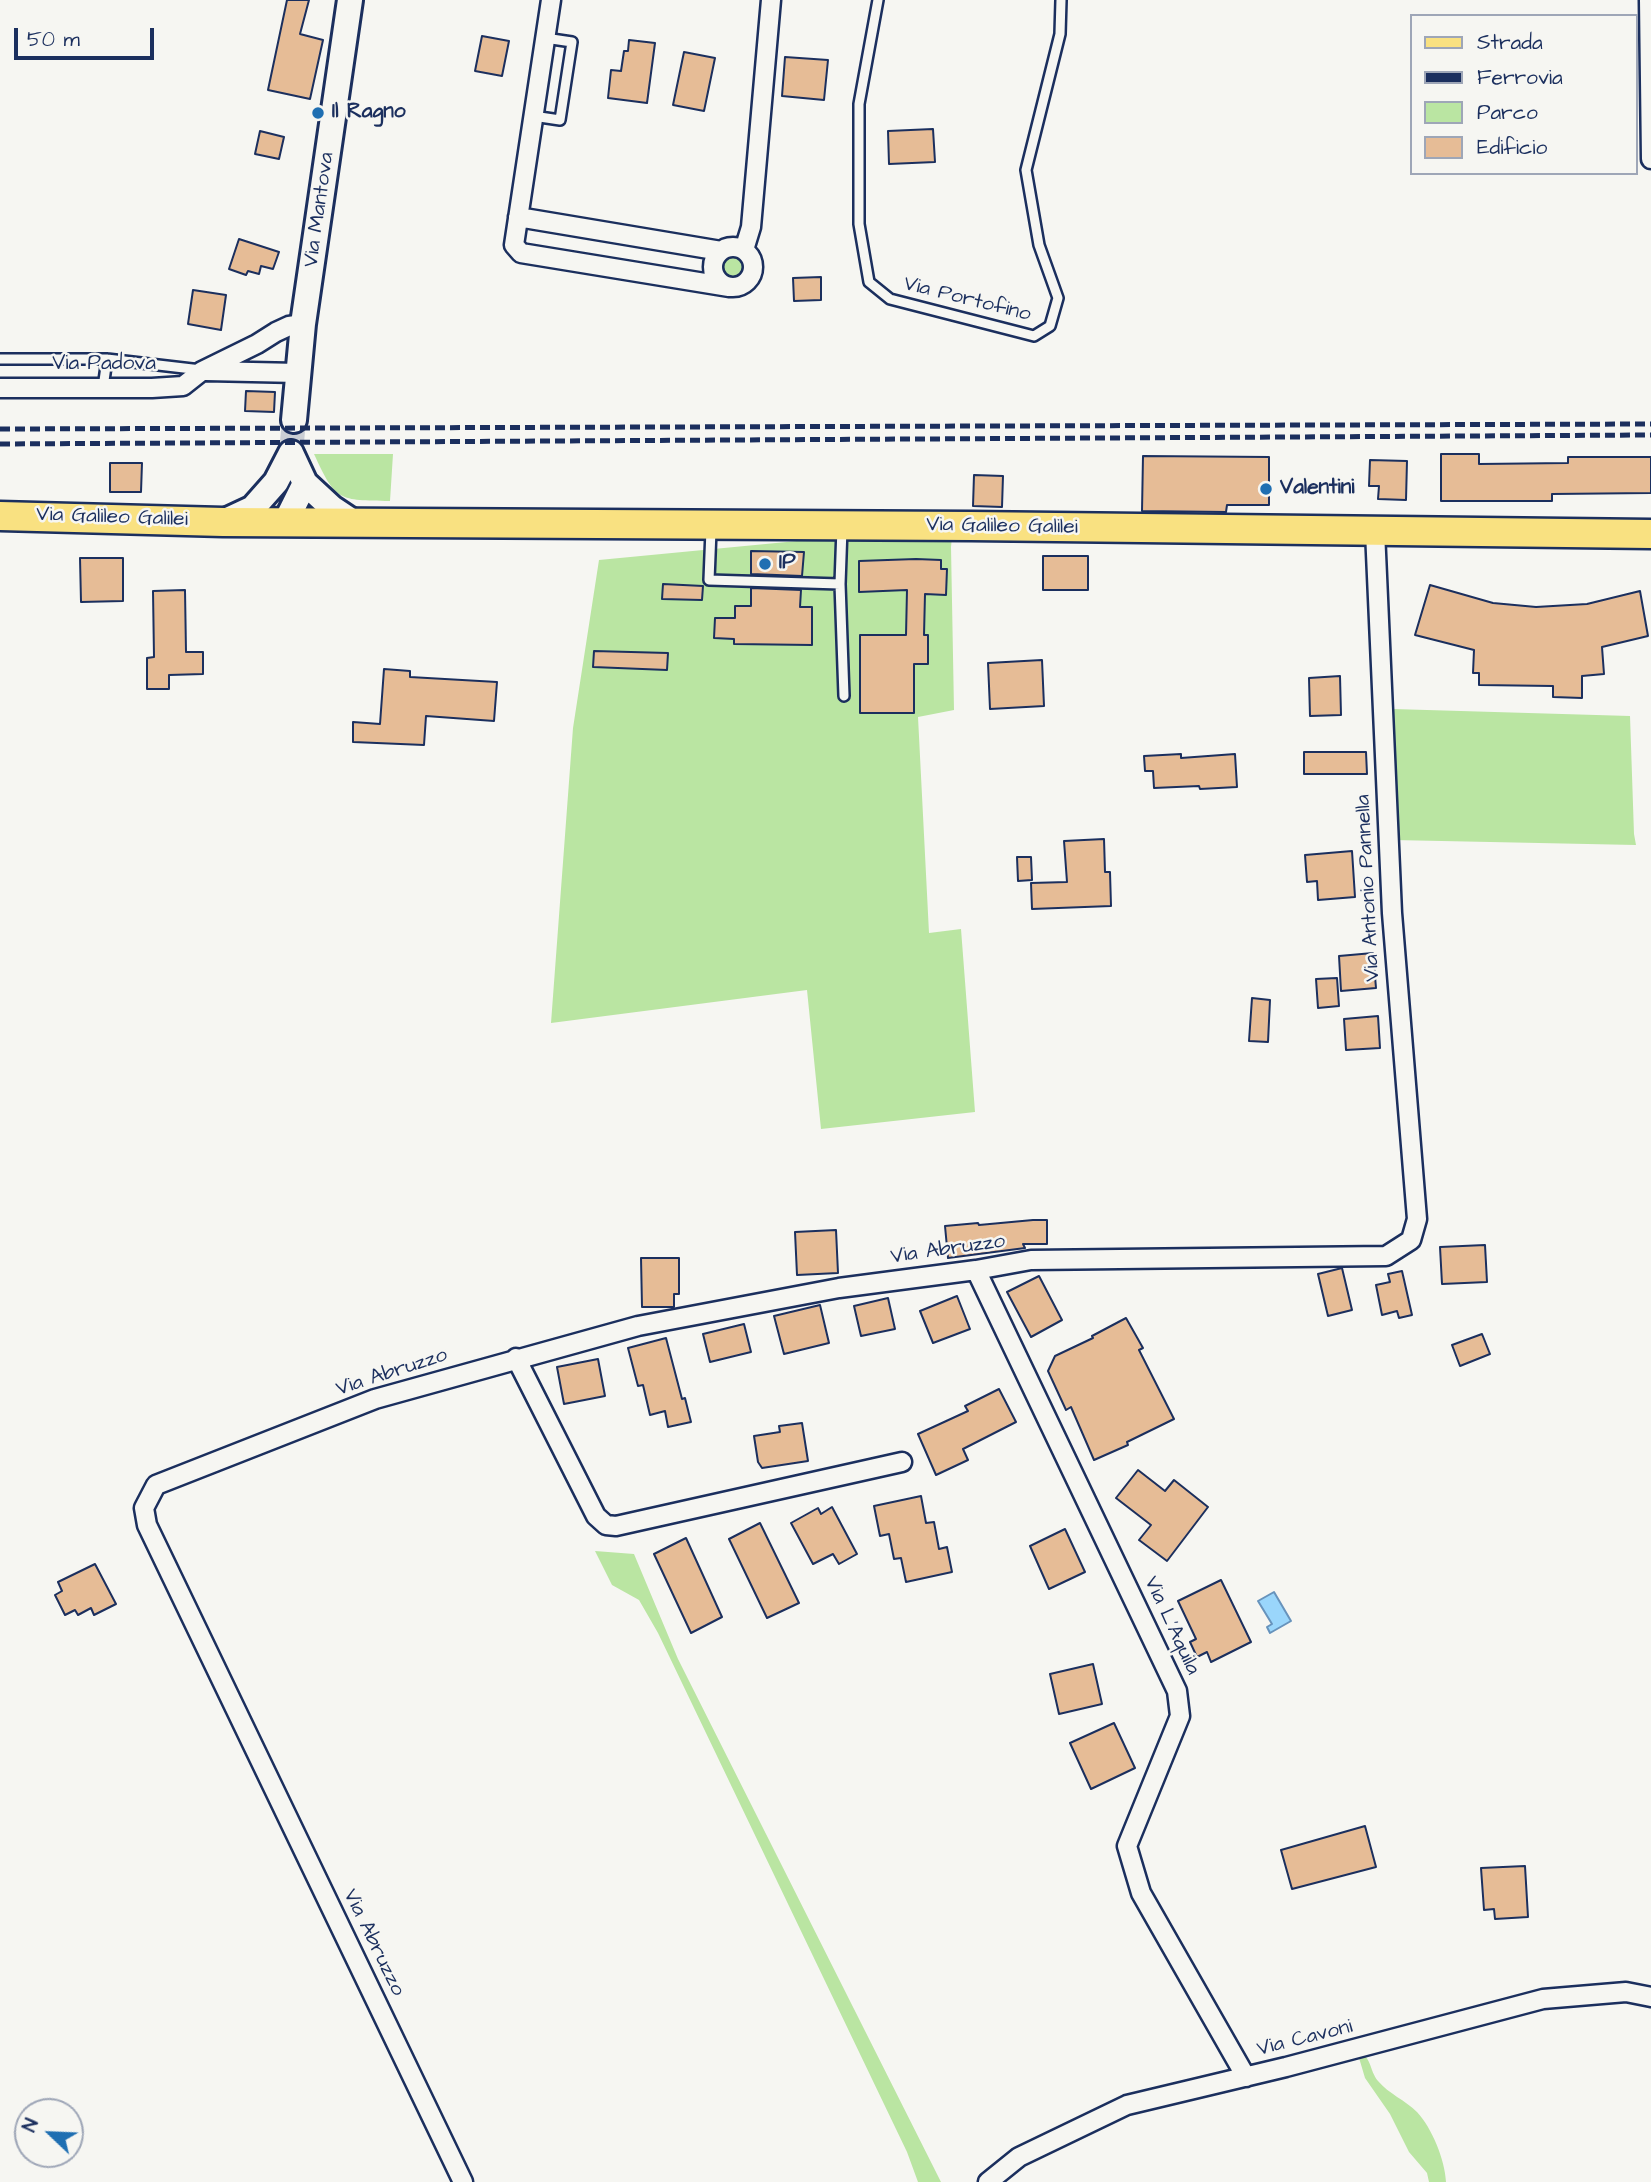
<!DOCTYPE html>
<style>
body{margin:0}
#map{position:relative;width:1651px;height:2182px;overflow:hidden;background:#f6f6f2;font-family:"Architects Daughter",sans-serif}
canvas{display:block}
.legend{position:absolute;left:1410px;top:14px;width:228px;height:161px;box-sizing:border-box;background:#f6f6f2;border:2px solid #9ea6b7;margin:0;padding:9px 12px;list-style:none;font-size:21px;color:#1b2f5e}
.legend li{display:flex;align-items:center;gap:14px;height:35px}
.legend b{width:35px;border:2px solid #9ea6b7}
.north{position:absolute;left:14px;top:2098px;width:70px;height:70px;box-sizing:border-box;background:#f6f6f2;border:2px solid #9ea6b7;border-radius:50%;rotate:293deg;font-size:19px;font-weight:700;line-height:28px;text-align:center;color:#1b2f5e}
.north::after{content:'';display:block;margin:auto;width:24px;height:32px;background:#1f6fb2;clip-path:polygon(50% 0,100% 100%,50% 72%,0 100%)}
.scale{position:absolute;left:14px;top:28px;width:140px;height:32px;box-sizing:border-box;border:4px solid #1b2f5e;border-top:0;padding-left:9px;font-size:21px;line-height:24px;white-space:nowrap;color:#1b2f5e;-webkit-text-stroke:5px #f6f6f2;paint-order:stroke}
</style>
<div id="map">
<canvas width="1651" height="2182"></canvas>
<ul class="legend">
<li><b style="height:9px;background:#f9e181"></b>Strada</li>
<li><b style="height:9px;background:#1b2f5e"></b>Ferrovia</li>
<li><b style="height:19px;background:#bae5a2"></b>Parco</li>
<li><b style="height:19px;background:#e6bc96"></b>Edificio</li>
</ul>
<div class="north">N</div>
<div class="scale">50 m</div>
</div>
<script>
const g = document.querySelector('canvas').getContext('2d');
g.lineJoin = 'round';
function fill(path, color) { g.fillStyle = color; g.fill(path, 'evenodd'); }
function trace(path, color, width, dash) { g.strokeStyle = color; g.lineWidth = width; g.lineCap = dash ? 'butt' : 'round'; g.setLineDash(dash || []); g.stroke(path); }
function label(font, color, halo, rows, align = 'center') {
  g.font = font + ' "Architects Daughter",sans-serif'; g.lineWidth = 5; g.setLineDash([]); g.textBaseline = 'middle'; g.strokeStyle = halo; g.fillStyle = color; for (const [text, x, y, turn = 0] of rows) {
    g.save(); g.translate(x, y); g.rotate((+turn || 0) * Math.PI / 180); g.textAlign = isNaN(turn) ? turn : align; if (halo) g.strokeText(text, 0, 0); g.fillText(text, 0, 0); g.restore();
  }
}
fill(new Path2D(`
 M719 266a12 12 0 1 1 24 0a12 12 0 1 1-24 0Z
 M314,454h79l-3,47c-51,-1 -54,1 -76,-47z
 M953,526l-2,21 3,163 -36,7 11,216 32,-4 14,183 -154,17 -14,-139 -256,33 22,-295 26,-168z
 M1393,709l237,7 4,118 2,11 -243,-5z
 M595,1551l39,3 44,105 263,523h-23l-11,-30 -249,-519 -19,-33 -27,-15z
 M1357,2051c15,5 12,19 21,30 11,13 27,19 39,31 15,16 28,48 29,70h-17l-2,-9 -18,-21 -19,-38 -25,-36z`), '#bae5a2');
const water = new Path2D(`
 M1274,1592l17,29 -21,12 -3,-6 5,-3 -14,-23z`);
fill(water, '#9ad6fb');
trace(water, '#6793bc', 2);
const building = new Path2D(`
 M287,0h22l-9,34 23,6 -13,59 -42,-9z
 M482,36l27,5 -7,35 -27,-5z
 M629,40l26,3 -8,60 -39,-5 3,-28 10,1 3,-20h4z
 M684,52l31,6 -11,53 -31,-6z
 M785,57l43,3 -4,40 -42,-4z
 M933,129l2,33 -46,2 -1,-33z
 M260,131l24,6 -5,22 -24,-5z
 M239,239l40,13 -6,17 -12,-3 -2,8 -11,-3 -2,4 -17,-6z
 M821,277v23l-27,1 -1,-23z
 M193,290l33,5 -5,35 -33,-6z
 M246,391l29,1 -1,20 -29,-1z
 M1441,454h38v10l89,-1v-6h83v36l-99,1v7h-111z
 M1143,456l126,1v48h-42l-1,7 -84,-1z
 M1370,460l37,1 -1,39 -28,-1 1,-13h-10z
 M110,463h32l-1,29h-31z
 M974,475l29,1 -1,31 -29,-1z
 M751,551l53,1 -2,24 -51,-2z
 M1043,556h45v34h-45z
 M80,558h43v43l-42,1z
 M916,559l25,1v9h6l-1,26 -21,-1 -1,41h4v29h-14v49h-54v-78h46l1,-45 -48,2v-31z
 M663,584l40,2 -1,14 -40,-1z
 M1430,585l63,18 43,4 51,-3 53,-13 8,45 -46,11 2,27 -22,2v22l-29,-1v-11l-74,-1v-12h-6l1,-23 -59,-15z
 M751,588l50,2 -1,17h12v38l-78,-1v-5l-20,-1 1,-20h20v-12h16z
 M185,590l1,62h17v22l-34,1v14h-22v-31l7,-1 -1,-66z
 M594,651l74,2 -1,17 -74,-3z
 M1042,660l2,46 -54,3 -2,-46z
 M384,669l26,2v6l87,5 -3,39 -68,-5 -2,29 -71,-3v-20l27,2z
 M1340,676l1,39 -31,1 -1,-38z
 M1304,752h62l1,22h-63z
 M1181,754v4l54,-4 2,33 -37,2 -1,-3 -45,2 -1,-17h-8l-1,-15z
 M1104,839l1,33h5l1,34 -79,3 -1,-26 36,-1 -3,-41z
 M1352,851l3,46 -37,3 -1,-19 -10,1 -2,-27z
 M1017,857h14l1,23 -14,1z
 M1373,953l3,35 -35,3 -2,-35z
 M1337,978l2,28 -21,2 -2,-29z
 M1252,998l18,2 -2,42 -19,-1z
 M1378,1016l2,32 -34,2 -2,-31z
 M1033,1220h14v24h-24l2,4 -77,10 -3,-32 33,-3 1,2z
 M836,1230l2,43 -41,2 -2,-43z
 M1485,1245l2,37 -45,2 -2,-37z
 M641,1258h38v36h-5v13h-32z
 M1342,1268l10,42 -24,6 -10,-42z
 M1402,1271l10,44 -13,3 -2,-7 -15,4 -6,-30 14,-3 -2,-8z
 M1039,1276l23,44 -31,17 -24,-45z
 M957,1296l13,33 -37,14 -13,-32z
 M888,1298l7,31 -34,7 -7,-30z
 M820,1305l9,38 -45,11 -10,-38z
 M1126,1318l17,30 -4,2 35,69 -47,23 1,3 -34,15 -23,-53 -5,3 -18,-39 7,-15 38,-18 -1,-2z
 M744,1324l7,28 -41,10 -7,-28z
 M1482,1334l8,20 -30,12 -8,-21z
 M666,1338l16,61 3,-1 6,24 -23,5 -3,-16 -15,4 -7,-30 -5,1 -10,-38z
 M598,1359l7,37 -41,8 -7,-37z
 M999,1389l17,33 -53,27 5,11 -32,15 -18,-41 50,-23 -3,-5z
 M802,1423l6,38 -46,7 -4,-6 -4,-26 26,-4 -1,-6z
 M1138,1470l27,21 9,-11 34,27 -41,54 -28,-21 12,-15 -35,-27z
 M921,1496l5,27 8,-1 5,27 8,-2 5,25 -46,10 -5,-24 -7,1 -5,-25 -9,2 -6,-30z
 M832,1507l25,47 -18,10 -6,-10 -20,10 -22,-41 27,-15 3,6z
 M760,1523l39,80 -32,15 -38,-79z
 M1065,1529l20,43 -36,17 -19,-43z
 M686,1538l36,79 -31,16 -37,-79z
 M95,1564l21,40 -22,11 -3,-7 -13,7 -3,-5 -10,5 -10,-20 7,-4 -4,-9z
 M1221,1580l30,62 -40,20 -4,-10 -10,5 -7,-15 6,-3 -18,-38z
 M1093,1664l9,40 -43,10 -9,-40z
 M1114,1723l21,45 -44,21 -21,-46z
 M1365,1826l11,41 -84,22 -11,-39z
 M1525,1866l3,51 -33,2 -1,-10 -10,1 -3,-42z`);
fill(building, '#e6bc96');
trace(building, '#1b2f5e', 2);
trace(new Path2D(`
 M291,453l3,-33`), '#caced4', 24, [24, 12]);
const lane = new Path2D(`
 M878,0l-19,104v120l10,58 21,17 144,37 16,-10 8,-28 -19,-53 -13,-75 34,-136 1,-34
 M533,116l27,4 12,-78 -27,-4
 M0,359h107l94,11
 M103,388l4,-29
 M711,530l-2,50 131,4 2,-56
 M840,584l4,112`);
const street = new Path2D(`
 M551,0l-37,245 7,8 208,34
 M1649,0l2,159
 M518,217l203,34
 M713 267a20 20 0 1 1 40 0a20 20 0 1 1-40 0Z
 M744,250l7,-23 20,-227
 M206,371l92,2
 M0,388h152l31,-2 19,-15 55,-27 19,-12 13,-6 14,-2
 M976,1270l201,421 3,25 -53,130 14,47 105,184
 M516,1358l80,158 10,9 10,1 286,-64
 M463,2182l-316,-657 -3,-17 12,-23 219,-86 263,-73 201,-38 137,-18 55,-10 355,-4 25,-16 6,-21 -25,-306 -17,-382
 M988,2182l31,-25 108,-52 159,-38 257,-68 83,-7 25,5`);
const secondary = new Path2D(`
 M294,420l9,-96 47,-324
 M291,453l14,30 27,25 21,14
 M286,521l19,-38
 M223,522l30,-14 23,-26 15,-29`);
const primary = new Path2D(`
 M0,516l223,6 748,4 680,8`);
trace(lane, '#1b2f5e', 14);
trace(street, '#1b2f5e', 23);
trace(secondary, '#1b2f5e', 30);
trace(primary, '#1b2f5e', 33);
trace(lane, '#f6f6f2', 9);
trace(street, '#f6f6f2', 18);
trace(secondary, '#f6f6f2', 24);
trace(primary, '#f9e181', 28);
trace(new Path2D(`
 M0,429l1651,-5
 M0,444l1651,-9`), '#1b2f5e', 5, [10, 5]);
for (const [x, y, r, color] of [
 [318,113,7,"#1f6fb2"],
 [1266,489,7,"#1f6fb2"],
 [765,564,7,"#1f6fb2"]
]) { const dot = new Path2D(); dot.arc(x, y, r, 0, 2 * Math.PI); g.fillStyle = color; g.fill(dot); trace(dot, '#f6f6f2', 2.5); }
label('bold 21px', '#1b2f5e', '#f6f6f2', [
 ["Il Ragno",332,113],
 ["Valentini",1280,489],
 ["IP",779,564]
], 'left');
label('21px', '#1b2f5e', '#f6f6f2', [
 ["Via Mantova",320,210,-82],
 ["Via Portofino",967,300,14],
 ["Via Padova",104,365],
 ["Via Galileo Galilei",112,518,2],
 ["Via Galileo Galilei",1002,527,1],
 ["Via Antonio Pannella",1369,888,-93],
 ["Via Abruzzo",948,1250,-8],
 ["Via Abruzzo",392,1373,-18],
 ["Via L'Aquila",1171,1626,65],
 ["Via Abruzzo",373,1943,64],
 ["Via Cavoni",1305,2039,-14]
]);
</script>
